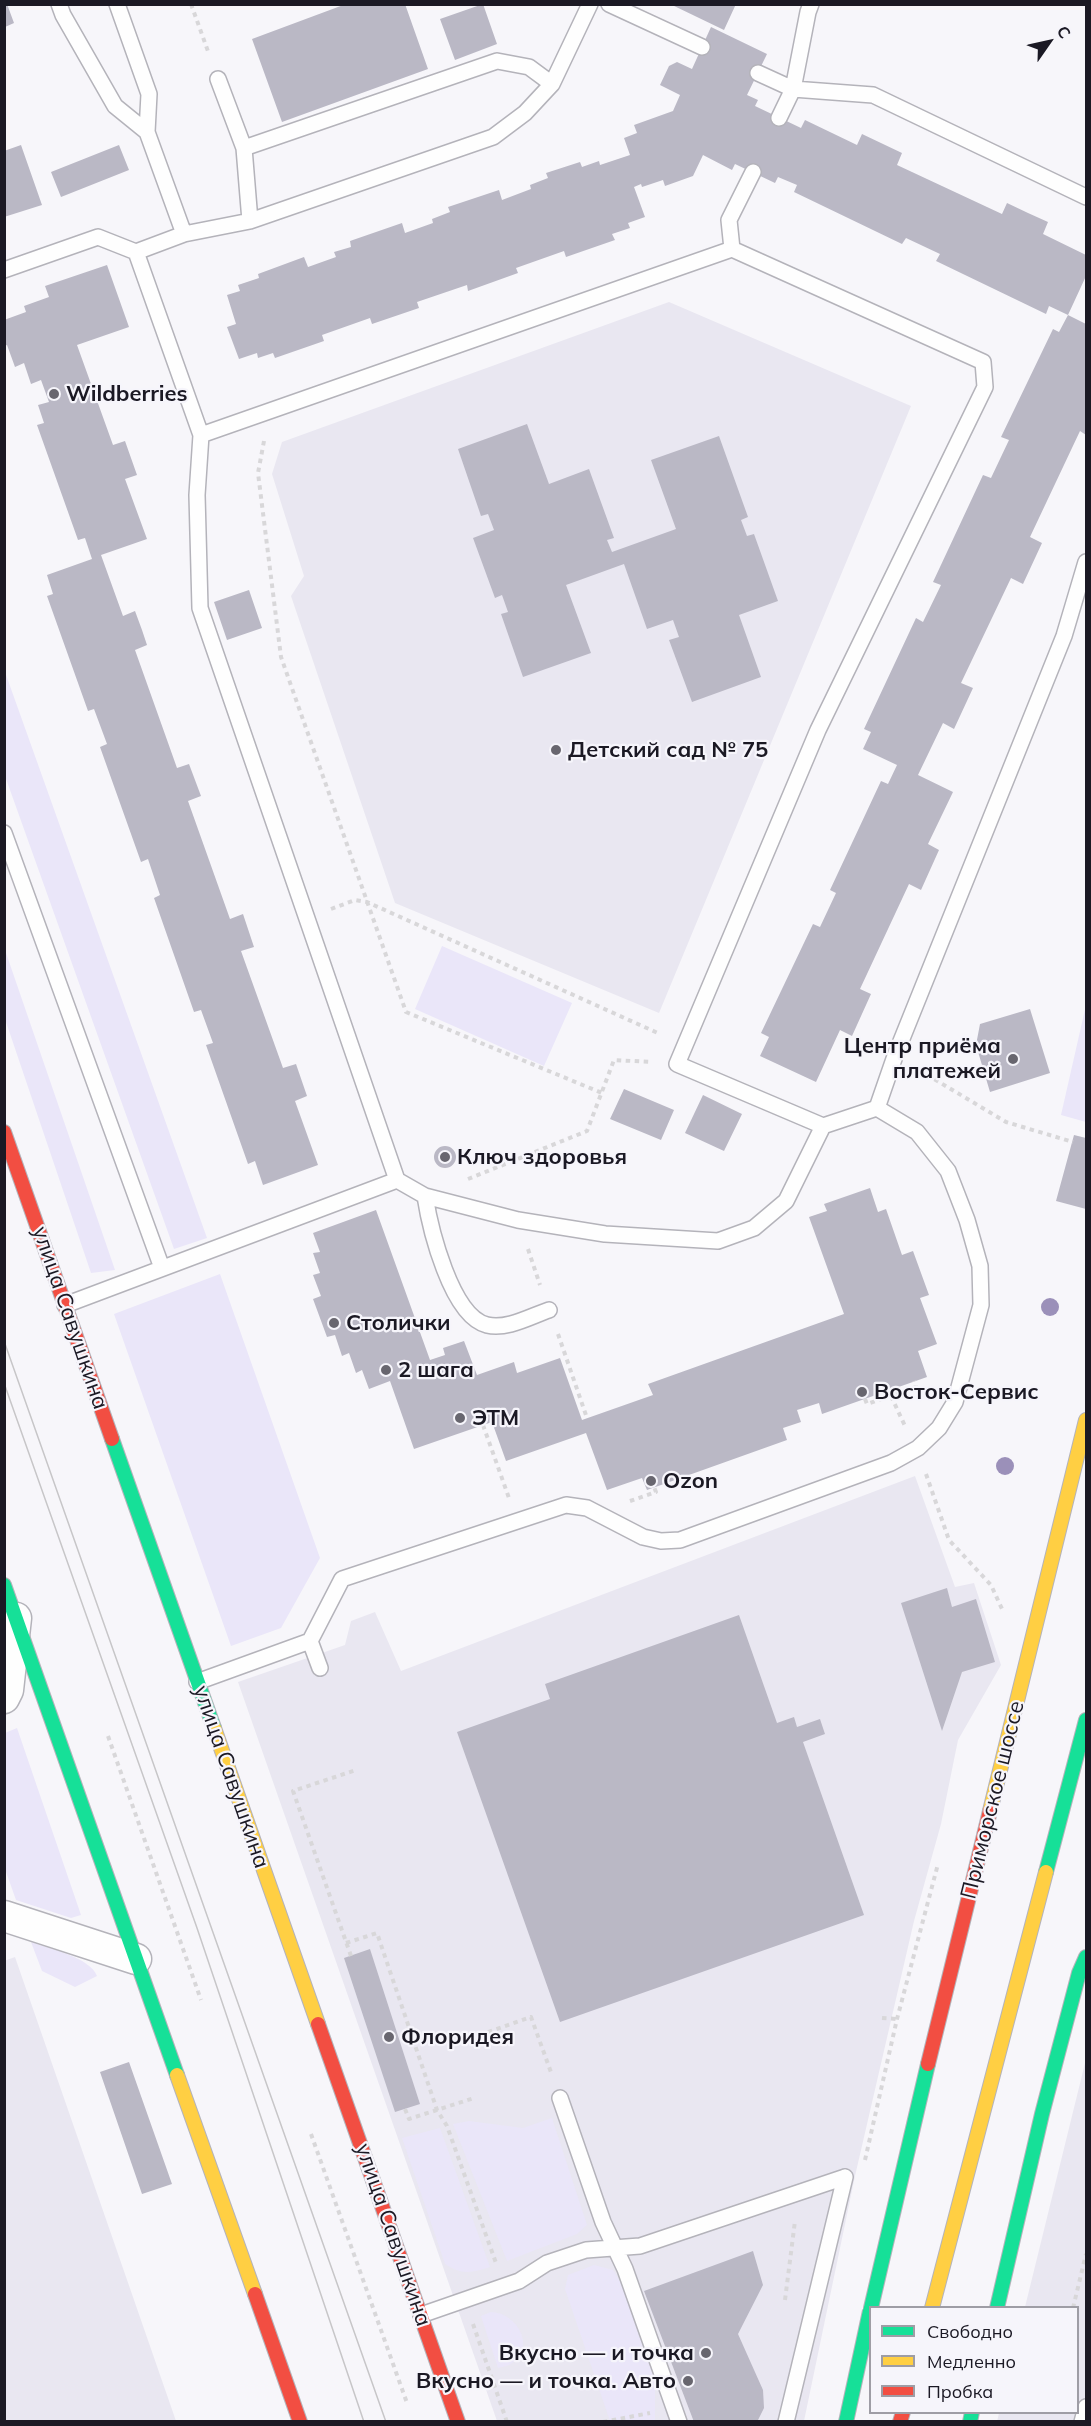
<!DOCTYPE html>
<meta charset="utf-8">
<style>
body{margin:0}
#map{position:relative;width:1091px;height:2426px;overflow:hidden;background:#f7f6fa;font-family:Mulish,sans-serif}
canvas{display:block}
.frame{position:absolute;inset:0;border:6px solid #1b1924;pointer-events:none}
.legend{position:absolute;left:869px;top:2306px;width:210px;height:108px;box-sizing:border-box;background:#f6f5fb;border:2px solid #9e9da5;margin:0;padding:8px 10px;list-style:none;font-size:18px;color:#1b1924}
.legend li{display:flex;align-items:center;gap:12px;height:30px}
.legend b{width:30px;border:2px solid #9e9da5}
.north{position:absolute;left:1019px;top:12px;width:60px;height:60px;-webkit-text-stroke:4px #f6f5fb;paint-order:stroke;rotate:56deg;font-size:16px;font-weight:700;line-height:24px;text-align:center;color:#1b1924}
.north::after{content:'';display:block;margin:auto;width:21px;height:27px;background:#1b1924;clip-path:polygon(50% 0,100% 100%,50% 72%,0 100%)}
</style>
<div id="map">
<canvas width="1091" height="2426"></canvas>
<div class="frame"></div>
<ul class="legend">
<li><b style="height:8px;background:#16e098"></b>Свободно</li>
<li><b style="height:8px;background:#ffcf43"></b>Медленно</li>
<li><b style="height:8px;background:#f24e42"></b>Пробка</li>
</ul>
<div class="north">С</div>
</div>
<script>
const g = document.querySelector('canvas').getContext('2d');
g.lineJoin = 'round';
function fill(path, color) { g.fillStyle = color; g.fill(path, 'evenodd'); }
function trace(path, color, width, dash) { g.strokeStyle = color; g.lineWidth = width; g.lineCap = dash ? 'butt' : 'round'; g.setLineDash(dash || []); g.stroke(path); }
function label(font, color, halo, rows, align = 'center') {
  g.font = font + ' Mulish,sans-serif'; g.lineWidth = 4.5; g.setLineDash([]); g.textBaseline = 'middle'; g.strokeStyle = halo; g.fillStyle = color; for (const [text, x, y, turn = 0] of rows) {
    g.save(); g.translate(x, y); g.rotate((+turn || 0) * Math.PI / 180); g.textAlign = isNaN(turn) ? turn : align; if (halo) g.strokeText(text, 0, 0); g.fillText(text, 0, 0); g.restore();
  }
}
fill(new Path2D(`
 M669,302l242,104 -252,607 -264,-110 -104,-307 13,-20 -32,-102 10,-32z
 M915,1476l40,111 19,-4 27,82 -43,75 -17,84 -27,97 -59,255 -51,245h-307l-259,-739 107,-37 6,-24 24,-9 26,59z
 M15,1957l161,464h-171l-1,-460z
 M1086,2059v362l-89,1 2,-9 79,-1v-104l-53,-1z`), '#e9e7f1');
fill(new Path2D(`
 M5,672l202,566 -33,11 -169,-473z
 M442,946l130,57 -28,63 -129,-57z
 M5,950l110,320 -24,3 -86,-254z
 M1086,1005v117l-25,-7z
 M220,1274l100,284 -39,70 -50,18 -117,-332z
 M17,1728l64,187 -10,3 -55,-18 -11,-31v-136z
 M31,1942c18,7 59,15 66,34l-22,11 -33,-16z
 M552,2118l35,107 -10,9 -70,27 -54,-137 16,-3 54,7z
 M440,2128l50,139c-18,6 -29,8 -45,-3l-43,-126z
 M594,2265l19,5 8,13 34,98v40h-45l-45,-132 3,-14z
 M491,2312c27,1 45,36 21,51 -3,3 -10,4 -14,5l-17,-52z`), '#eae6f9');
fill(new Path2D(`
 M5,4h2l7,19 -9,4z
 M346,4h59l23,65 -146,53 -30,-83z
 M483,4l14,40 -42,16 -15,-41z
 M670,4h66l-12,26z
 M711,27l56,27 -20,41 11,5 -3,6 46,22 4,-8 52,25 5,-11 40,19 -5,12 105,49 5,-11 21,10 20,9 -5,12 43,21v21l-18,39 18,9v111l-6,-4 -50,106 12,6 -19,41 -12,-6 -50,105 12,5 -19,41 -11,-6 -25,52 35,17 -25,52 11,6 -18,40 -12,-6 -49,105 11,5 -19,42 -12,-6 -24,52 -56,-26 9,-19 -8,-4 52,-109 7,3 16,-34 -6,-3 51,-109 7,3 9,-19 -34,-16 8,-17 -7,-3 52,-111 7,4 18,-37 -8,-3 50,-107 8,3 18,-38 -8,-3 52,-108 6,3 9,-17 -19,-9 -3,8 -110,-53 4,-7 -34,-16 -4,6 -108,-52 3,-7 -19,-8 -3,6 -40,-19 -3,6 -29,-15 -10,21 -28,10 -2,-6 -21,7 -1,-3 -7,3 11,30 -17,6 2,5 -18,6 3,6 -49,17 -2,-6 -48,17 2,5 -50,18 -1,-6 -50,17 2,6 -47,16 -2,-6 -48,17 2,6 -49,17 -2,-5 -15,5 -1,-5 -18,6 -12,-32 9,-3 -9,-29 13,-4 -2,-6 21,-7 -1,-4 46,-17 4,10 28,-10 -2,-5 17,-5 -1,-6 52,-18 3,10 28,-10 -1,-4 18,-7 -2,-5 51,-17 3,10 29,-11 -1,-4 18,-7 -2,-5 34,-11 2,5 17,-6 1,4 30,-10 -6,-17 13,-5 -3,-8 39,-14 7,-16 -20,-10 9,-19 8,-4 15,7z
 M21,145l21,60 -38,12v-66z
 M119,145l10,25 -68,27 -10,-25z
 M107,265l22,62 -52,18 36,100 12,-4 12,34 -12,4 22,60 -46,16 22,61 12,-5 7,19 5,15 -12,5 42,118 12,-4 12,32 -13,5 42,118 13,-5 11,33 -13,4 42,117 13,-4 11,32 -12,5 23,64 -55,20 -8,-24 -7,3 -42,-119 7,-2 -12,-33 -7,2 -40,-114 6,-3 -12,-36 -7,3 -41,-115 7,-3 -13,-35 -6,2 -41,-115 6,-2 -6,-19 45,-16 -7,-21 -7,2 -41,-115 7,-2 -6,-18 11,-3 -8,-22 -10,4 -7,-21 -9,4 -8,-22 -3,1v-26l22,-8 -2,-6 25,-9 -4,-11z
 M527,424l22,60 40,-15 25,69 -7,2 5,12 64,-23 -25,-69 68,-24 29,81 -7,3 6,16 7,-2 24,67 -39,14 22,62 -69,25 -23,-62 10,-3 -6,-17 -26,9 -23,-65 -58,21 25,68 -68,24 -22,-63 7,-2 -6,-17 -7,3 -22,-60 21,-8 -6,-16 -7,2 -23,-67z
 M249,590l13,38 -35,12 -13,-38z
 M1030,1009l20,64 -60,19 -14,-47 4,-21z
 M624,1089l50,21 -13,30 -51,-21z
 M703,1095l39,19 -18,37 -39,-18z
 M1074,1135l12,3v71l-30,-8z
 M434 1157a11 11 0 1 1 22 0a11 11 0 1 1-22 0Z
 M870,1188l8,24 8,-3 16,46 11,-4 16,44 -9,3 17,46 -19,7 9,26 -105,37 -3,-11 -22,7 4,12 -18,6 4,12 -140,50 -5,-12 -35,12 -21,-57 -80,28 -14,-39 -78,27 -24,-68 -21,8 -7,-19 -6,3 -7,-20 -7,3 -7,-21 -8,2 -14,-38 8,-3 -8,-21 7,-2 -7,-20 7,-1 -7,-19 63,-23 54,150 15,-5 -2,-7 21,-7 13,34 37,-13 3,11 43,-15 22,62 71,-25 -5,-11 196,-70 -35,-97 18,-6 -3,-7z
 M947,1588l5,19 24,-8 19,63 -33,10 -20,59 -41,-128z
 M739,1615l38,108 17,-6 3,10 23,-8 5,15 -22,8 61,173 -304,107 -103,-290 93,-33 -5,-15z
 M370,1949l50,155 -25,8 -51,-154z
 M129,2062l43,122 -30,10 -42,-122z
 M753,2251l10,34 -25,49 25,56 1,18 -7,14h-63l-50,-131z`), '#bab8c5');
const lane = new Path2D(`
 M59,4l4,11 52,91 32,26 37,102
 M117,4l32,90 -2,38
 M609,4l93,43
 M758,73l35,16 80,6 213,102
 M218,79l26,69 253,-87 32,6 23,17
 M779,118l14,-29 15,-77 3,-8
 M244,148l6,73
 M732,249l-3,-29 24,-48
 M136,252l65,183 -4,60 3,113 197,572 28,16 93,24 87,14 113,7 36,-13 32,-27 37,-75 54,-18 18,-52 169,-420 22,-74
 M4,270l94,-33 38,15 48,-18 66,-13 243,-84 32,-24 27,-29 38,-80
 M201,435l531,-186 251,113 2,25 -167,343 -141,334 146,62
 M4,833l158,435
 M425,1196c5,32 26,120 62,129 20,5 44,-9 62,-15
 M65,1305l332,-125
 M310,1641l10,27
 M197,1682l113,-41 32,-62 224,-74 21,3 56,29 18,4 19,-1 211,-77 27,-15 21,-20 16,-26 26,-97 -1,-39 -13,-46 -19,-49 -31,-39 -40,-24
 M560,2098l43,124 22,47 54,153
 M421,2315l98,-34 28,-18 39,-13 54,-4 205,-69
 M786,2422l59,-245
 M1082,2422l4,-15`);
const street = new Path2D(`
 M4,1698l4,-8 8,-72
 M4,1916l132,43`);
const fast = new Path2D(`
 M112,1439l102,289
 M4,1585l173,490
 M1046,1872l40,-152
 M871,2308l57,-244
 M997,2308l45,-194 37,-141 7,-16
 M970,2422l2,-10`);
const slow = new Path2D(`
 M214,1728l104,296
 M990,1811l96,-391
 M177,2075l78,219
 M932,2308l114,-436`);
const jam = new Path2D(`
 M4,1132l108,307
 M318,2024l140,398
 M928,2064l62,-253
 M255,2294l45,128
 M900,2422l3,-10`);
trace(lane, '#b4b3ba', 18);
trace(street, '#b4b3ba', 33);
trace(fast, '#b4b3ba', 16);
trace(slow, '#b4b3ba', 16);
trace(jam, '#b4b3ba', 16);
trace(new Path2D(`
 M191,4l18,50
 M264,441l-6,32 23,184 125,355 196,81
 M331,909l24,-9 12,2 293,132
 M919,1070l87,52 67,20
 M468,1179l119,-48 27,-71 37,2
 M528,1249l12,36
 M558,1334l29,84
 M891,1396l14,30
 M865,1399l2,5 49,-17 -2,-6
 M483,1425l26,73
 M926,1474l23,66 42,45 11,24
 M630,1501l26,-9 -2,-5
 M108,1736l93,264
 M346,1943l31,-10 60,177 10,16 49,137
 M351,1956l-58,-165 63,-21
 M882,2018l15,1
 M454,2044l77,-27 21,58
 M405,2109l4,10 65,-21
 M311,2134l96,269
 M865,2160l32,-141 41,-155
 M785,2300l10,-79
 M1073,2308l13,-54
 M473,2324l34,98
 M603,2422l47,-9`), '#d8d7d9', 4, [4.5, 4.5]);
trace(lane, '#fefefe', 15);
trace(street, '#fefefe', 30);
trace(fast, '#16e098', 14);
trace(slow, '#ffcf43', 14);
trace(jam, '#f24e42', 14);
trace(new Path2D(`
 M4,1341l382,1081
 M4,1383l193,545 167,494`), '#c7c6c8', 1.5);
const fastBridge = new Path2D(`
 M846,2422l24,-111`);
trace(fastBridge, '#b4b3ba', 16, []);
trace(fastBridge, '#16e098', 14);
g.fillStyle = '#9b90b9';
for (const [x, y] of [
 [1050,1307],
 [1005,1466]
]) { g.beginPath(); g.arc(x, y, 9, 0, 2 * Math.PI); g.fill(); }
for (const [x, y, r, color] of [
 [54,394,6,"#68666f"],
 [556,750,6,"#68666f"],
 [1013,1059,6,"#68666f"],
 [445,1157,6,"#68666f"],
 [334,1323,6,"#68666f"],
 [386,1370,6,"#68666f"],
 [862,1392,6,"#68666f"],
 [460,1418,6,"#68666f"],
 [651,1481,6,"#68666f"],
 [389,2037,6,"#68666f"],
 [706,2353,6,"#68666f"],
 [688,2381,6,"#68666f"]
]) { const dot = new Path2D(); dot.arc(x, y, r, 0, 2 * Math.PI); g.fillStyle = color; g.fill(dot); trace(dot, '#f6f5fb', 2); }
label('bold 22px', '#1b1924', '#f6f5fb', [
 ["Wildberries",66,394],
 ["Детский сад № 75",568,750],
 ["Центр приёма",1001,1046,"right"],
 ["платежей",1001,1071,"right"],
 ["Ключ здоровья",457,1157],
 ["Столички",346,1323],
 ["2 шага",398,1370],
 ["Восток-Сервис",874,1392],
 ["ЭТМ",472,1418],
 ["Ozon",663,1481],
 ["Флоридея",401,2037],
 ["Вкусно — и точка",694,2353,"right"],
 ["Вкусно — и точка. Авто",676,2381,"right"]
], 'left');
label('22px', '#1b1924', '#f6f5fb', [
 ["улица Савушкина",70,1318,71],
 ["улица Савушкина",231,1777,71],
 ["Приморское шоссе",993,1800,-76],
 ["улица Савушкина",393,2235,71]
]);
</script>
